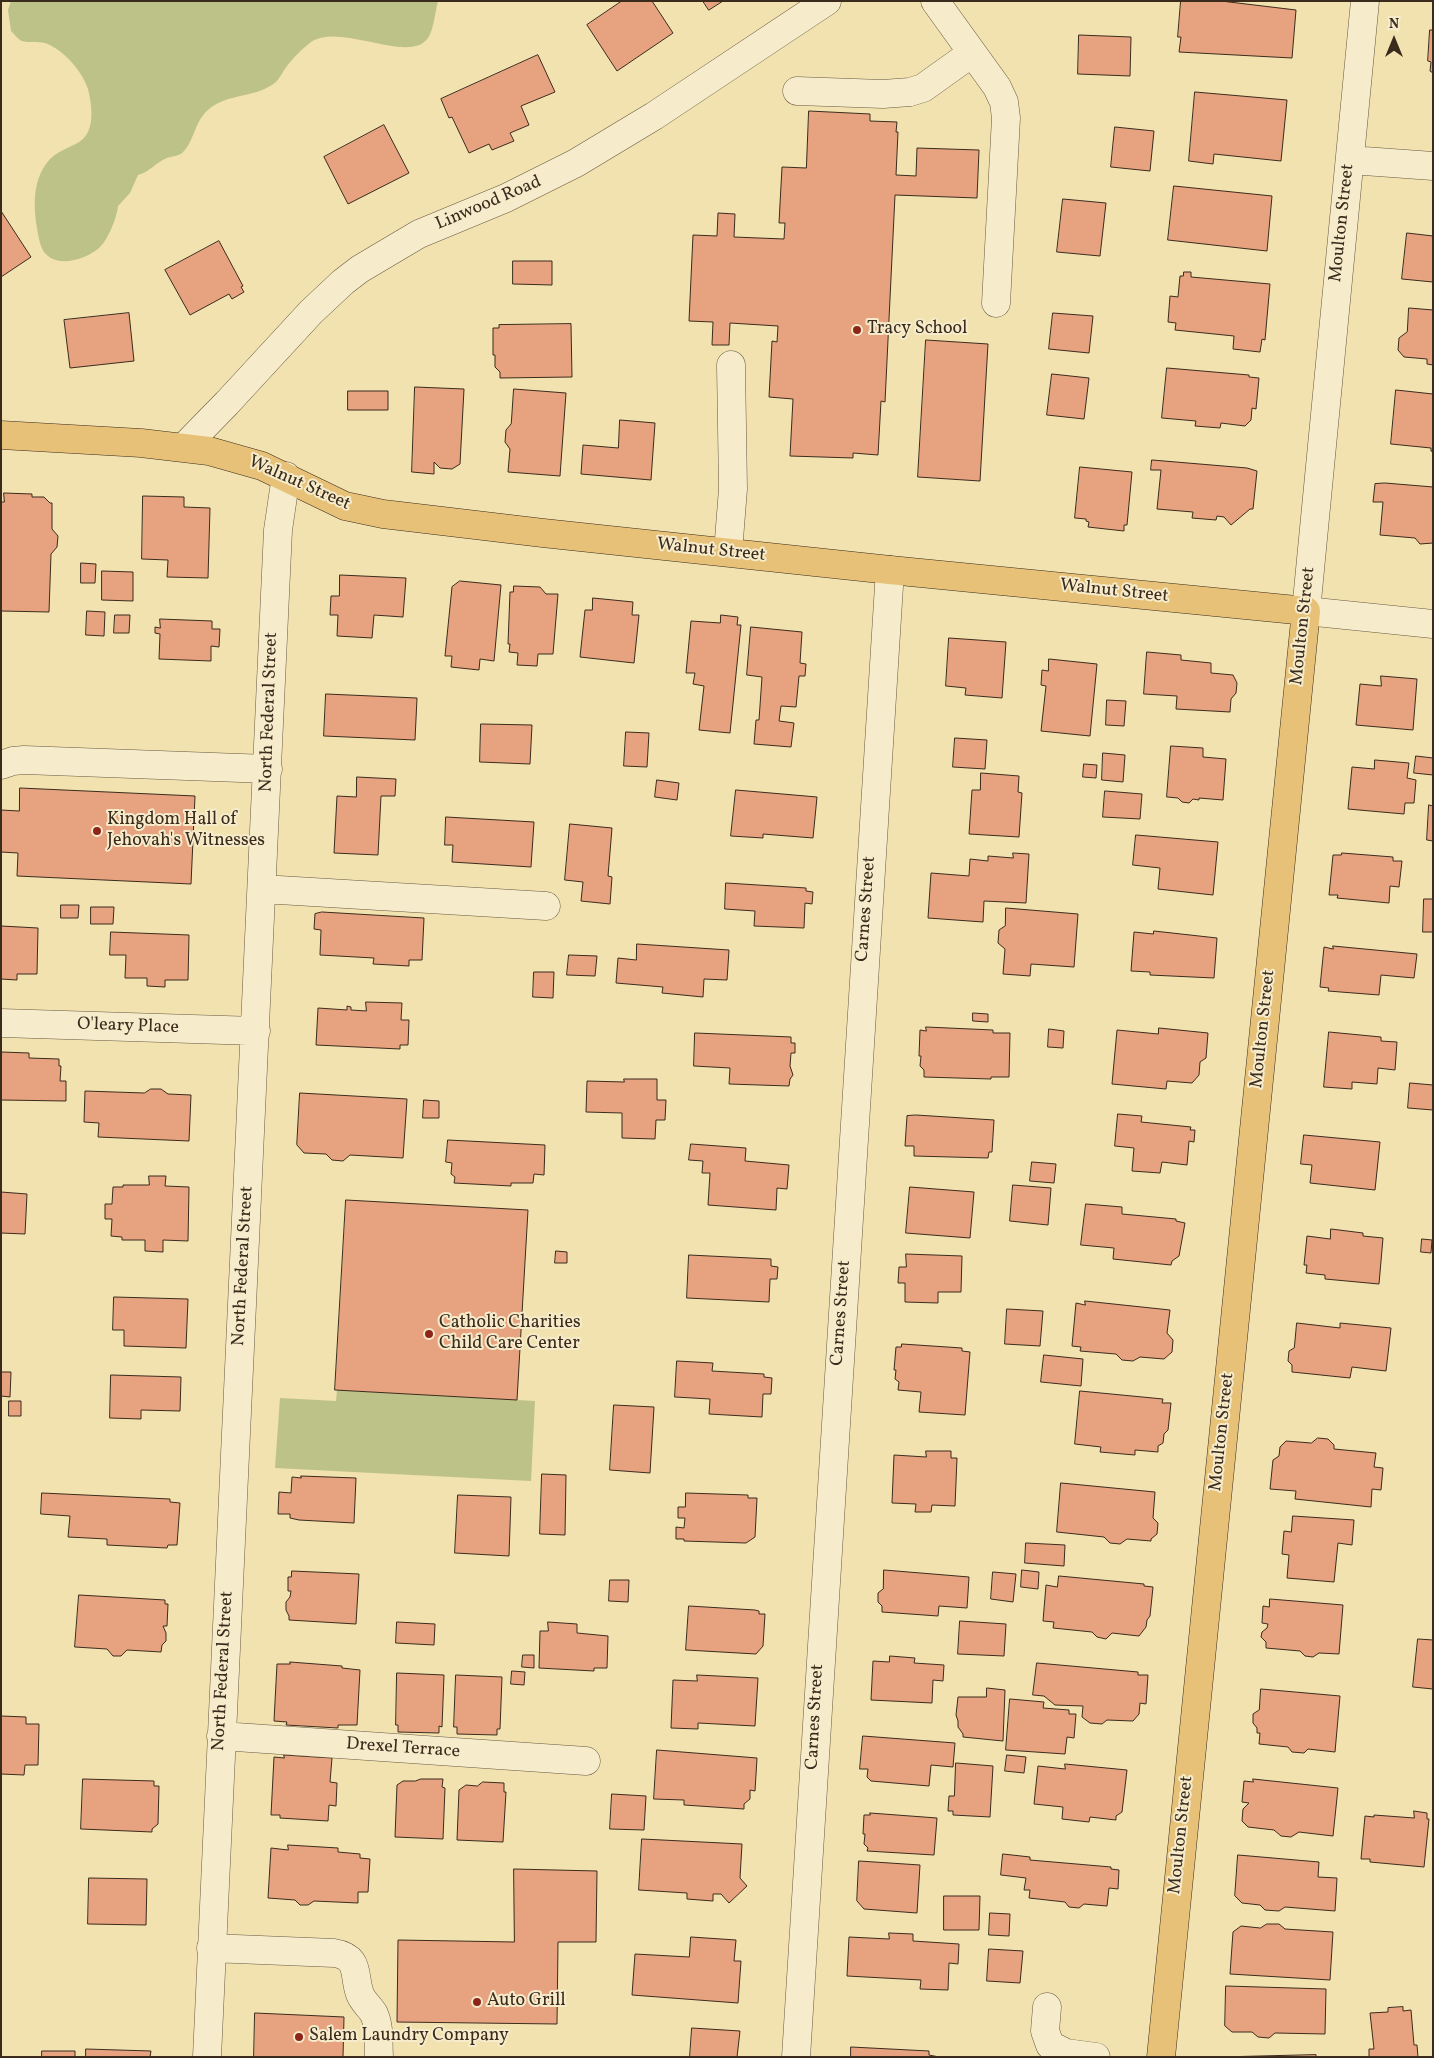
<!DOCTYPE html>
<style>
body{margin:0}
#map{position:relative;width:1434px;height:2058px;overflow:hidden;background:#f1e2af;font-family:Vollkorn,serif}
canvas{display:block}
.frame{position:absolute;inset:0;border:2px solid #3b2b1d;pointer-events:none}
.north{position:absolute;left:1369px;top:15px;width:50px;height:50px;-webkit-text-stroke:4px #f6eccb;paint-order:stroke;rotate:0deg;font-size:14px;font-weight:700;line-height:20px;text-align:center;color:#3b2b1d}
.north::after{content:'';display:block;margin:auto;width:18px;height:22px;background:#3b2b1d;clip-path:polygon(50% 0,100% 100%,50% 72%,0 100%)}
</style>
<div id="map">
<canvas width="1434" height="2058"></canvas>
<div class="frame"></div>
<div class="north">N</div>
</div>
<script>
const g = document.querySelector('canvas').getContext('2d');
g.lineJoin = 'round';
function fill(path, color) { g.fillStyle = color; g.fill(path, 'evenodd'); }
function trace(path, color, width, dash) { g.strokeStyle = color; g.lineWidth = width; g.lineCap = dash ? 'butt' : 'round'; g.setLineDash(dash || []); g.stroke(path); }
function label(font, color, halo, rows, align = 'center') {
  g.font = font + ' Vollkorn,serif'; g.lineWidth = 4; g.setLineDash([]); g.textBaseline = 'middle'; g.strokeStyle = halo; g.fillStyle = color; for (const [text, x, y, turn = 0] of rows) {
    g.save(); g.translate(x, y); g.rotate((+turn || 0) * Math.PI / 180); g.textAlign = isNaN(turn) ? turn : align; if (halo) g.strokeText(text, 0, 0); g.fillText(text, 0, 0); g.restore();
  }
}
fill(new Path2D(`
 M11,1h427c-3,11 -4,28 -10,37 -19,27 -87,-16 -117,4 -8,6 -18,16 -24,24 -4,5 -7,12 -11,16 -19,16 -48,11 -67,27 -15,13 -14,30 -25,42 -4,5 -11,5 -17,7 -11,4 -17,14 -29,17l-8,18 -12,13c-1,11 -10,34 -18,41 -16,15 -53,24 -60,-4 -6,-27 -11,-61 10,-84 8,-8 19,-11 29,-17 17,-10 13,-37 9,-53 -6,-18 -25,-40 -43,-46 -7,-2 -17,0 -23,-2 -3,-1 -8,-7 -11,-10l-3,-21z
 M337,1390l198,11 -4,80 -256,-13 5,-70 56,3z`), '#bdc288');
const building = new Path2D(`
 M622,1h30l21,32 -56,38 -30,-46z
 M703,1h20l-14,9z
 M1181,1h40l75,9 -4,48 -113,-6 2,-15h-3z
 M1430,30h3v43l-3,-2 1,-9 -3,-1z
 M1079,35l52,2 -1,39 -52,-2z
 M538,55l17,37 -34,14 8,19 -19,8 4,8 -22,9 -3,-6 -20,9 -17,-36 -3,1 -8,-19z
 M1195,92l92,8 -6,61 -67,-7 -1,10 -24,-3z
 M809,111l61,3v7l27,1 -1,10h2l-2,43 20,1 1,-28 62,2 -2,48 -82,-3 -10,207 -4,-1 -3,54 -25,-2v5l-63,-2 3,-57 -24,-2 3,-56 5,1 1,-16 -48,-3 -1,22h-17l1,-23 -24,-1 4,-86 24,1 1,-23 17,1 -1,23 50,2 1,-16h-6l3,-56 24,1z
 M384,125l25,48 -61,31 -24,-47z
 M1115,127l39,4 -4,40 -39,-4z
 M1174,186l98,10 -5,55 -99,-11z
 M1063,199l43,4 -6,53 -43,-4z
 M1,211l30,46 -30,20z
 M1407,233l26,3v46l-31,-3z
 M219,241l24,45 -2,1 3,5 -12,7 -3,-5 -39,21 -25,-45z
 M513,261h39v24l-39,-1z
 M1184,272h7v5l79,7 -5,56 -3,-1 -2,13 -27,-3 1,-13 -59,-6 1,-7 -8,-1 2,-26 8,1 2,-21h3z
 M1409,308l24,2v55l-6,-1v-5l-23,-2 -6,-7 1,-12 8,-6z
 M129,313l5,48 -64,7 -6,-48z
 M1053,313l40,3 -4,37 -40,-4z
 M571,324l1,53 -72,1v-6l-5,-5v-12h-2v-27h6v-3z
 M926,340l62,4 -8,137 -62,-4z
 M1167,368l82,7v2l10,1 -3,31 -4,-1 -1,12 -6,6 -24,-3 -1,5 -25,-2 1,-5 -34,-3z
 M1052,374l37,4 -5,41 -37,-4z
 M415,387l49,2 -4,75 -8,5 -12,-1 -6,-6v12l-22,-2z
 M514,389l52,4 -6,83 -52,-4 2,-23 -5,-7 1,-12 5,-6z
 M1396,390l37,4v58l-2,-1v-3l-40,-4z
 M348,391h40v19h-40z
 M620,420l35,3 -4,57 -70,-6 2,-29 35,3z
 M1152,460l95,8 10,3 -4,38h-3l-19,16 -7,-8 -7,-1 -1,4 -24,-2 1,-6 -36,-3 4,-39h-10z
 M1080,467l52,5 -5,53h-3v6l-36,-4 1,-5 -3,-1v-2l-11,-1z
 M1385,483l48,4v56l-13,1 -5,-6 -35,-3 3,-33h-10l2,-18z
 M4,493l28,1v3h12l6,6h2v26l6,7 -1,11 -6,7 -2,58 -48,-1v-109h3z
 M143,496l41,1v10l26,1 -2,70 -41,-1 1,-17 -26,-1z
 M81,563l15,1 -1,19h-14z
 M102,571l31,1v29l-31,-1z
 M340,575l66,3 -3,39 -29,-2 -2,23 -35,-2 1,-21h-8l1,-19h8z
 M460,581l41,4 -7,76 -14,-2 -1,11 -28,-3 1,-11h-7l7,-69z
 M514,586l26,1 6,7h12l-5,60h-15l-1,12 -20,-1 1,-12 -9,-1 1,-8h-2l2,-52h3z
 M593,598l40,4 -1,13h7l-5,48 -54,-6 5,-47h7z
 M87,611l18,1 -1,24 -18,-1z
 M115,615h15l-1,18h-15z
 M721,615l17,2 -1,8h4l-11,108 -31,-3 5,-44 -11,-2 2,-11h-9l5,-52 29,2z
 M160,619l52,2v8h8l-1,18 -8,-1v15l-52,-2 1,-25 -5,-1v-6l5,1z
 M751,627l51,5 -2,31 6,1 -1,12h-6l-3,31 -15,-1 -2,15 15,2 -3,24 -37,-3 2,-24h3l3,-43 -15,-2z
 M949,638l57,4 -4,56 -37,-3 1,-7 -20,-2z
 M1147,652l34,3v5l30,3v10l22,2 4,8 -1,10 -5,6 -1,13 -54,-3 1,-13 -33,-2z
 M1049,659l48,5 -7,72 -49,-5 5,-45 -5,-1 1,-15 6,1z
 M1381,676l36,3 -4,51 -57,-5 4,-41 21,2z
 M326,694l91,4 -2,42 -91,-4z
 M1107,700l19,1 -2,25 -18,-1z
 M481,724l51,1 -2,39 -50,-2z
 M626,732l23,1 -2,34 -23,-1z
 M955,738l32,2 -2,29 -32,-2z
 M1171,746l32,2v9l23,2 -3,41 -24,-2v2l-6,-1 -4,4 -7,-1 -4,-4 -11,-1z
 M1103,753l22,2 -2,27 -21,-2z
 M1416,756l17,2v17l-19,-2z
 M1375,760l34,3 -2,15 9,2 -2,23h-9l-1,11 -56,-5 4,-42 22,2z
 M1084,764l13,1 -1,13 -13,-1z
 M981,773l38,3 -1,16 4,1 -3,44 -50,-3 3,-44h8z
 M357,777l39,2 -1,17h-14l-3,59 -44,-2 3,-57 19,1z
 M657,780l22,3 -2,17 -22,-3z
 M20,788l175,8 -4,88 -174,-8 1,-23 -17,-1v-42l18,1z
 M736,790l81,7 -4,41 -50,-4v4l-32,-2z
 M1105,791l37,3 -2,25 -37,-2z
 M1429,805l4,1v35l-6,-1z
 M446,817l88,5 -3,45 -79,-5 1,-17h-8z
 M570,824l42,4 -4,48 4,1 -2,27 -29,-3 2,-19 -18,-2z
 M1136,835l82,7 -5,53 -55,-6 2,-21 -27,-3z
 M1013,853l16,1 -3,49 -42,-2 -1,21 -55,-4 3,-45 38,3 1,-17 18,2v-5l25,2z
 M1342,853l51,4v4h9l-3,26 -9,-1 -1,17 -52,-5 1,-3h-9l4,-40h8z
 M726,883l80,5v3l7,1 -1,12 -7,-1 -1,25 -50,-2 1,-15 -30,-2z
 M1424,899h9v33h-10z
 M61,905h18l-1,13h-17z
 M91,907h23l-1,17h-22z
 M1006,908l72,6 -4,53 -43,-3 -1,12 -27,-2 2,-25 -7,-6 1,-13 6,-4z
 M322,912l102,6 -2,42h-13v6l-36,-2 1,-6 -54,-3 1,-25 -7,-1 1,-15z
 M1,926l37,2 -1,46h-20v6l-16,-1z
 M1154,931l63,7 -3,40 -64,-3v-3l-19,-1 3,-39 19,2z
 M111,932l78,3 -1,45h-23v7l-18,-1v-8h-22l1,-23h-16z
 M637,944l92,6 -2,30 -23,-1 -1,18 -41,-4 1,-6 -47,-4 2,-25 18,2z
 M1333,946l84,8 -3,24 -33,-3 -2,20 -51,-4 1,-3 -9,-1 4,-40 9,2z
 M569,955l28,1 -2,20 -28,-1z
 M534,972h20l-1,26 -20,-1z
 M366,1002l36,1 -1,17h8l-1,25h-8v4l-84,-4 2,-37 29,2v-4l4,1v3l15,1z
 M973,1013l15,1v8l-15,-1z
 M926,1027l67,3v3h17l-1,44h-18v2l-67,-2v-7l-4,-4 1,-10h-2l1,-26 6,1z
 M1159,1028l49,5 -2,25 -6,4 -1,13 -7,8 -25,-2 -1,8 -54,-5 5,-54 41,4z
 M1049,1029l15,2 -1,17 -15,-1z
 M1329,1032l52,5v4l16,1 -2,28 -17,-2 -1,16 -25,-2v7l-28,-2z
 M695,1033l96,4v6h4v10h-4l-1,13 3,9 -3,4 -1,7 -60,-2 1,-16 -36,-2z
 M2,1052l27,1v5l30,1v7h2l-1,15h6v20l-65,-1z
 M624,1079h33v21h9l-1,20h-9l-1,19 -33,-1v-25l-36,-1 1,-31 37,1z
 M1410,1083l23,2v25l-25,-2z
 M151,1089h10l7,5 23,1 -2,46 -91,-4 1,-14 -15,-1 1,-31 59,2z
 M300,1093l107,6 -4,59 -53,-3 -7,6 -11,-1 -6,-6 -22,-1 -7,-8z
 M424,1100l15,1v17h-16z
 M1118,1114l24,2 -1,6 50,5 -1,3h5l-1,12 -5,-1 -2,24 -25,-3 -2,11 -28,-2 2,-23 -19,-2z
 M916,1115l78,5 -2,32h-3l-1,6 -74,-2v-10h-9l2,-30z
 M1304,1135l76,7 -5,48 -65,-7 2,-18 -11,-1z
 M448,1140l97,5 -1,30 -10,-1 -1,9h-22v3l-57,-3 1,-6 -4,-3 1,-11 -6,-1z
 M691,1144l55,4 -1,13 44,4 -2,24 -10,-1 -1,22 -68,-5 2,-32h-8l1,-12 -14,-1z
 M1032,1162l24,2 -2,19 -24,-2z
 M149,1176h17l-1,10 24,1 -1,54 -25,-1v12l-18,-1v-11h-23v-3l-11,-1 1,-17h-7v-15h7l1,-17h10v-2h26z
 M1013,1185l38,3 -3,37 -38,-4z
 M910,1187l64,5 -4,46 -64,-5z
 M1,1192l26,2 -2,40 -24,-1z
 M346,1200l182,10 -11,190 -182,-10z
 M1086,1204l36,3v7l54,5v2l9,2 -6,33 -7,5 -1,4 -58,-6 1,-11 -33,-3z
 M1331,1229l32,4v3l20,2 -4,46 -54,-5v-4l-19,-2 1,-8h-3l3,-29 23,3z
 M1422,1239l10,1 -1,13 -10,-1z
 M556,1251l11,1v11h-12z
 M906,1254l56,2 -1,36h-23v11l-33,-1v-19h-7l1,-16h7z
 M689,1255l82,4v7l7,1 -1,12h-7l-1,23 -82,-4z
 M114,1297l74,2 -2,49 -62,-2v-16h-11z
 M1085,1301l85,9 -3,23 6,7 -1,12 -8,7 -24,-2 -7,4 -11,-1 -6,-6 -36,-3 1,-4 -9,-1 4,-43 9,2z
 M1007,1309l36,2 -3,35 -35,-2z
 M1297,1323l43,5v-5l51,5 -5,43 -34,-4 -2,11 -58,-6v-7l-4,-4 1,-10 5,-3z
 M902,1344l60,4v3l8,1 -5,63 -46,-3 2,-20 -23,-2 1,-8 -4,-3 1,-9h-2l2,-23h5z
 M1044,1355l39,4 -2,27 -40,-4z
 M677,1361l36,2 -1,8 52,3v3l8,1 -1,16h-8l-1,23 -53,-3 1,-15 -35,-2z
 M1,1372h10l-1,25 -9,-1z
 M111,1375l70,2 -1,34 -39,-1v9l-31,-1z
 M1080,1391l83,8 -1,4h9l-3,27 -4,4 -1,9 -5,3v6l-23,-2v5l-35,-3 1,-5 -26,-3z
 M9,1401h12v15h-12z
 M614,1405l40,2 -4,66 -40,-3z
 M1318,1438l10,1 6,6v4l42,4 -2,14 9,1 -2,22 -9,-1 -1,18 -76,-8 1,-8 -26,-2 3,-29 6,-4 1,-9 6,-6 25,2z
 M926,1451h25v7h6l-2,48 -23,-1 -1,7h-16l1,-8 -24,-1 2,-48 32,2z
 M542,1474l24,1 -1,60 -25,-1z
 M301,1476l55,2 -2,45 -55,-3 -9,-2v-4h-12l1,-22 12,1 1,-16 9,1z
 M1061,1483l94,9 -2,26 5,5 -1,11 -6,5v2l-24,-2 -7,5 -10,-1 -6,-6 -47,-5z
 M42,1493l128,6v3l10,1 -3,42h-9l-1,3 -60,-3v-6l-39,-2 2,-21 -29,-2z
 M686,1493l62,2v3h9l-2,39 -9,6 -62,-2v-2h-8v-12l8,1 1,-10h-7v-11h7z
 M458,1495l53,2 -2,59 -54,-3z
 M1293,1516l61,4 -2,25 -14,-2 -4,39 -47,-4 2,-23 -7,-1 2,-23 7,1z
 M1026,1543l39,2 -1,21 -39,-3z
 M884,1570l85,7 -2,31 -28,-2 -1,10 -56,-4v-6l-4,-4v-9l5,-4z
 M1022,1570l17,2 -1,17 -17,-2z
 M292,1571l67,3 -3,50 -67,-4v-4l-3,-6v-8l4,-5 1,-6h-3v-14h3z
 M993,1572l23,2 -3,28 -22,-3z
 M1059,1576l85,8v2l9,1 -3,29 -3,4 -1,7 -7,9 -27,-3 -6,6 -9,-2 -5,-5 -39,-4 1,-6 -11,-1 3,-36 11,2z
 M610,1580h19l-1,22 -19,-1z
 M79,1595l86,5v4h3l-1,22h-4l3,7v8l-4,4 -1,7 -34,-2 -6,6h-8l-6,-7 -32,-2z
 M1270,1599l73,6 -4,49 -20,-1 -6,4 -8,-1 -5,-5 -34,-3v-6l-5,-5 1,-5 5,-4 1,-4 -6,-1 1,-17 6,1z
 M689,1606l66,4 4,1v3h6l-2,32 -7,8 -70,-4z
 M960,1621l46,3 -2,32 -46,-2z
 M397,1622l38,2 -1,21 -38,-2z
 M548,1622l29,2v9l31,3 -1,32h-13v3l-55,-3 1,-37h8z
 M1418,1639l15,1v49l-20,-2z
 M523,1655h11v13l-12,-1z
 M890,1656l25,2 -1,5 30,2 -1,16 -10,-1 -1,23 -61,-3 2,-39 16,1z
 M290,1662l52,4v2l18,2 -3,55h-19v3l-52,-3 1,-3 -13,-1 3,-57h13z
 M1037,1663l101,9v3h10l-2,29 -6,-1 -1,11 -6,7 -26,-1 -5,4 -12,-1 -8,-6 1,-11 -28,-1 -11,-9 -11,-1z
 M512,1671l13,1 -1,13 -13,-1z
 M397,1673l47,2 -2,52 -3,-1v7l-41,-1v-7h-2z
 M456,1675l46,2 -2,52h-3v6l-40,-1v-7h-3z
 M697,1675l61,3 -3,48 -57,-3v6l-27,-1 2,-48 24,1z
 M987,1688l18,2 -2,51 -40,-4v-3l-5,-7v-6l-2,-6 2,-18h28z
 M1261,1689l79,7 -5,56 -27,-3 -4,4 -12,-1 -4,-5 -29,-3 1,-11h-3v-5l-4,-5v-9l6,-4z
 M1010,1699l34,3 -1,6 26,2v4h7l-2,24 -7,-1 -2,17 -59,-4z
 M1,1716l25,1v7h13l-1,41h-13l-1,10 -23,-1z
 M863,1736l92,7 -2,24 -22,-2 -2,21 -58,-5 -4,-4 1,-8h-8z
 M657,1750l100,8 -2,33 -5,-1v9l-6,5v5l-60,-4v-5l-30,-1z
 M284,1755l48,3 -2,24 7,1 -1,23 -7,-1 -1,16 -48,-3v-3h-9l3,-58 10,1z
 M1007,1755l19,2 -2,16 -19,-2z
 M956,1763l37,3 -3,51 -37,-2v-4h-5l1,-15h5z
 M1065,1764l62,6 -5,42 -6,4v4l-26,-3 -1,5 -27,-3 1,-12 -29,-3 4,-38 27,3z
 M83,1779l71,2v5h5l-1,38 -6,5v3l-71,-3z
 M421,1779h22l-1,8 3,1 -2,51 -48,-2 2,-52 6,-4h12z
 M1253,1779l85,9 -5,48 -34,-4 -8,5 -10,-1 -7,-6 -26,-3 -6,-6 1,-12 6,-6 -7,-1 2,-21 9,1z
 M483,1782l21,1v9h2l-3,50 -46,-2 2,-50 7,-5 11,1z
 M612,1794l34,2 -2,34 -34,-1z
 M1414,1811l13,2v6h2l-5,48 -54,-5v-3h-9l4,-43 9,1v-2l40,3z
 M870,1813l67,5 -3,37 -67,-4 1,-3 -4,-4 1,-10h-2l1,-19h6z
 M642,1839l100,5 -2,34 7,8 -18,17 -8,-9h-8v7l-26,-2v-6l-48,-3z
 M288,1845l50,3v4l22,2v4l10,1 -2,33h-10v11l-44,-2 -6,4h-8l-5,-5 -27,-2 3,-50 17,2z
 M1003,1854l27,3v3l81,7v2l8,1 -1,19 -9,-1 -2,18 -23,-2 -5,4 -10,-1 -4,-5 -36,-4 1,-8h-6l2,-12 -25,-3z
 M1238,1855l81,7 -1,15 19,1 -2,33 -50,-4 -6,4 -14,-1 -5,-5 -18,-2 -7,-7z
 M859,1861l61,4 -3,48 -53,-4 -7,-8z
 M514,1869l83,2 -1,71h-38l-1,82 -160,-2 1,-82 116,2z
 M89,1878l58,1 -1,46 -58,-1z
 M944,1896h36l-1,34h-35z
 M990,1913l20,1 -1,22 -20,-1z
 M1267,1924h12l6,5 48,3 -3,48 -100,-6 3,-42 8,-6 19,2z
 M889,1933l24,1v7l46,3 -1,20 -9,-1 -1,27 -28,-1 1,-9 -74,-4 2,-39 40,2z
 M691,1937l45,3 -2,21h7l-3,42 -106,-8 3,-41 54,3z
 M989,1949l34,2 -3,32 -33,-2z
 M1226,1986l100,3 -1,45 -50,-1 -6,5 -11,-1 -6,-5h-20l-7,-6z
 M1403,2007v4l8,-1 3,35h3l1,12h-49v-8h5l-4,-36 18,-1v-4z
 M255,2013l89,4 -1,40h-89z
 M692,2028l48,3 -3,26h-47z
 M851,2047l78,4v4l10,2h-88z
 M86,2049l65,2 -1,6h-64z
 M42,2051h33v6h-33z
 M1316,2055v2h-96z`);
fill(building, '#e7a380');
trace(building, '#3b2b1d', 1);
const minor = new Path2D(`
 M935,1l62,86 7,15 2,16 -10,185
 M1365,1l-59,610 127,13
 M797,91l86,3 27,-2 13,-4 49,-35
 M1350,160l83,6
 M184,447l43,-44 84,-91 32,-30 17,-13 59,-35 87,-36 70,-35 78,-47 173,-115
 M728,552l5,-63 -2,-124
 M1,765l12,-4 11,-1 244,9
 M262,889l284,17
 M1,1023l255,8
 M221,1736l365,25
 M211,1948l123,5c27,4 19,23 26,41 3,8 10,13 14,20 6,13 4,29 5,43
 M1047,2007l-2,24 5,14 16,8 30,4
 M207,2057l71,-1527 8,-54
 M796,2057l94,-1487`);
const major = new Path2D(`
 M1,435l140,8 68,8 53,15 83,40 38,8 160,19 347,37 416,41 -145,1446`);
trace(minor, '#685942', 29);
trace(major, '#3b2b1d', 29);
trace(minor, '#f6eccb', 28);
trace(major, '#e8c178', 28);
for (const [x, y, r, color] of [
 [857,330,5,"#8f2418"],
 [97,831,5,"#8f2418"],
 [429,1334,5,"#8f2418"],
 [477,2002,5,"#8f2418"],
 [299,2037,5,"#8f2418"]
]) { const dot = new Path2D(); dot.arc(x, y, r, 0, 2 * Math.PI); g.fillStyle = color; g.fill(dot); trace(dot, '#f6eccb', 2); }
label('18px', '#3b2b1d', '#f6eccb', [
 ["Linwood Road",489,204,-23],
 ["Moulton Street",1343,223,-84],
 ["Walnut Street",299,484,24],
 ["Walnut Street",711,551,6],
 ["Walnut Street",1114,592,6],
 ["Moulton Street",1304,626,-84],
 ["North Federal Street",270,712,-88],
 ["Carnes Street",867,909,-86],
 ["O'leary Place",128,1027,2],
 ["Moulton Street",1264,1029,-84],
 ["North Federal Street",244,1266,-87],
 ["Carnes Street",842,1313,-86],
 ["Moulton Street",1223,1432,-84],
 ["North Federal Street",224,1671,-87],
 ["Carnes Street",816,1717,-87],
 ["Drexel Terrace",403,1749,4],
 ["Moulton Street",1182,1835,-84]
]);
label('18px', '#3b2b1d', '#f6eccb', [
 ["Tracy School",867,330],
 ["Kingdom Hall of",107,821],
 ["Jehovah's Witnesses",107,842],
 ["Catholic Charities",439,1324],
 ["Child Care Center",439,1345],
 ["Auto Grill",487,2002],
 ["Salem Laundry Company",309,2037]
], 'left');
</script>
